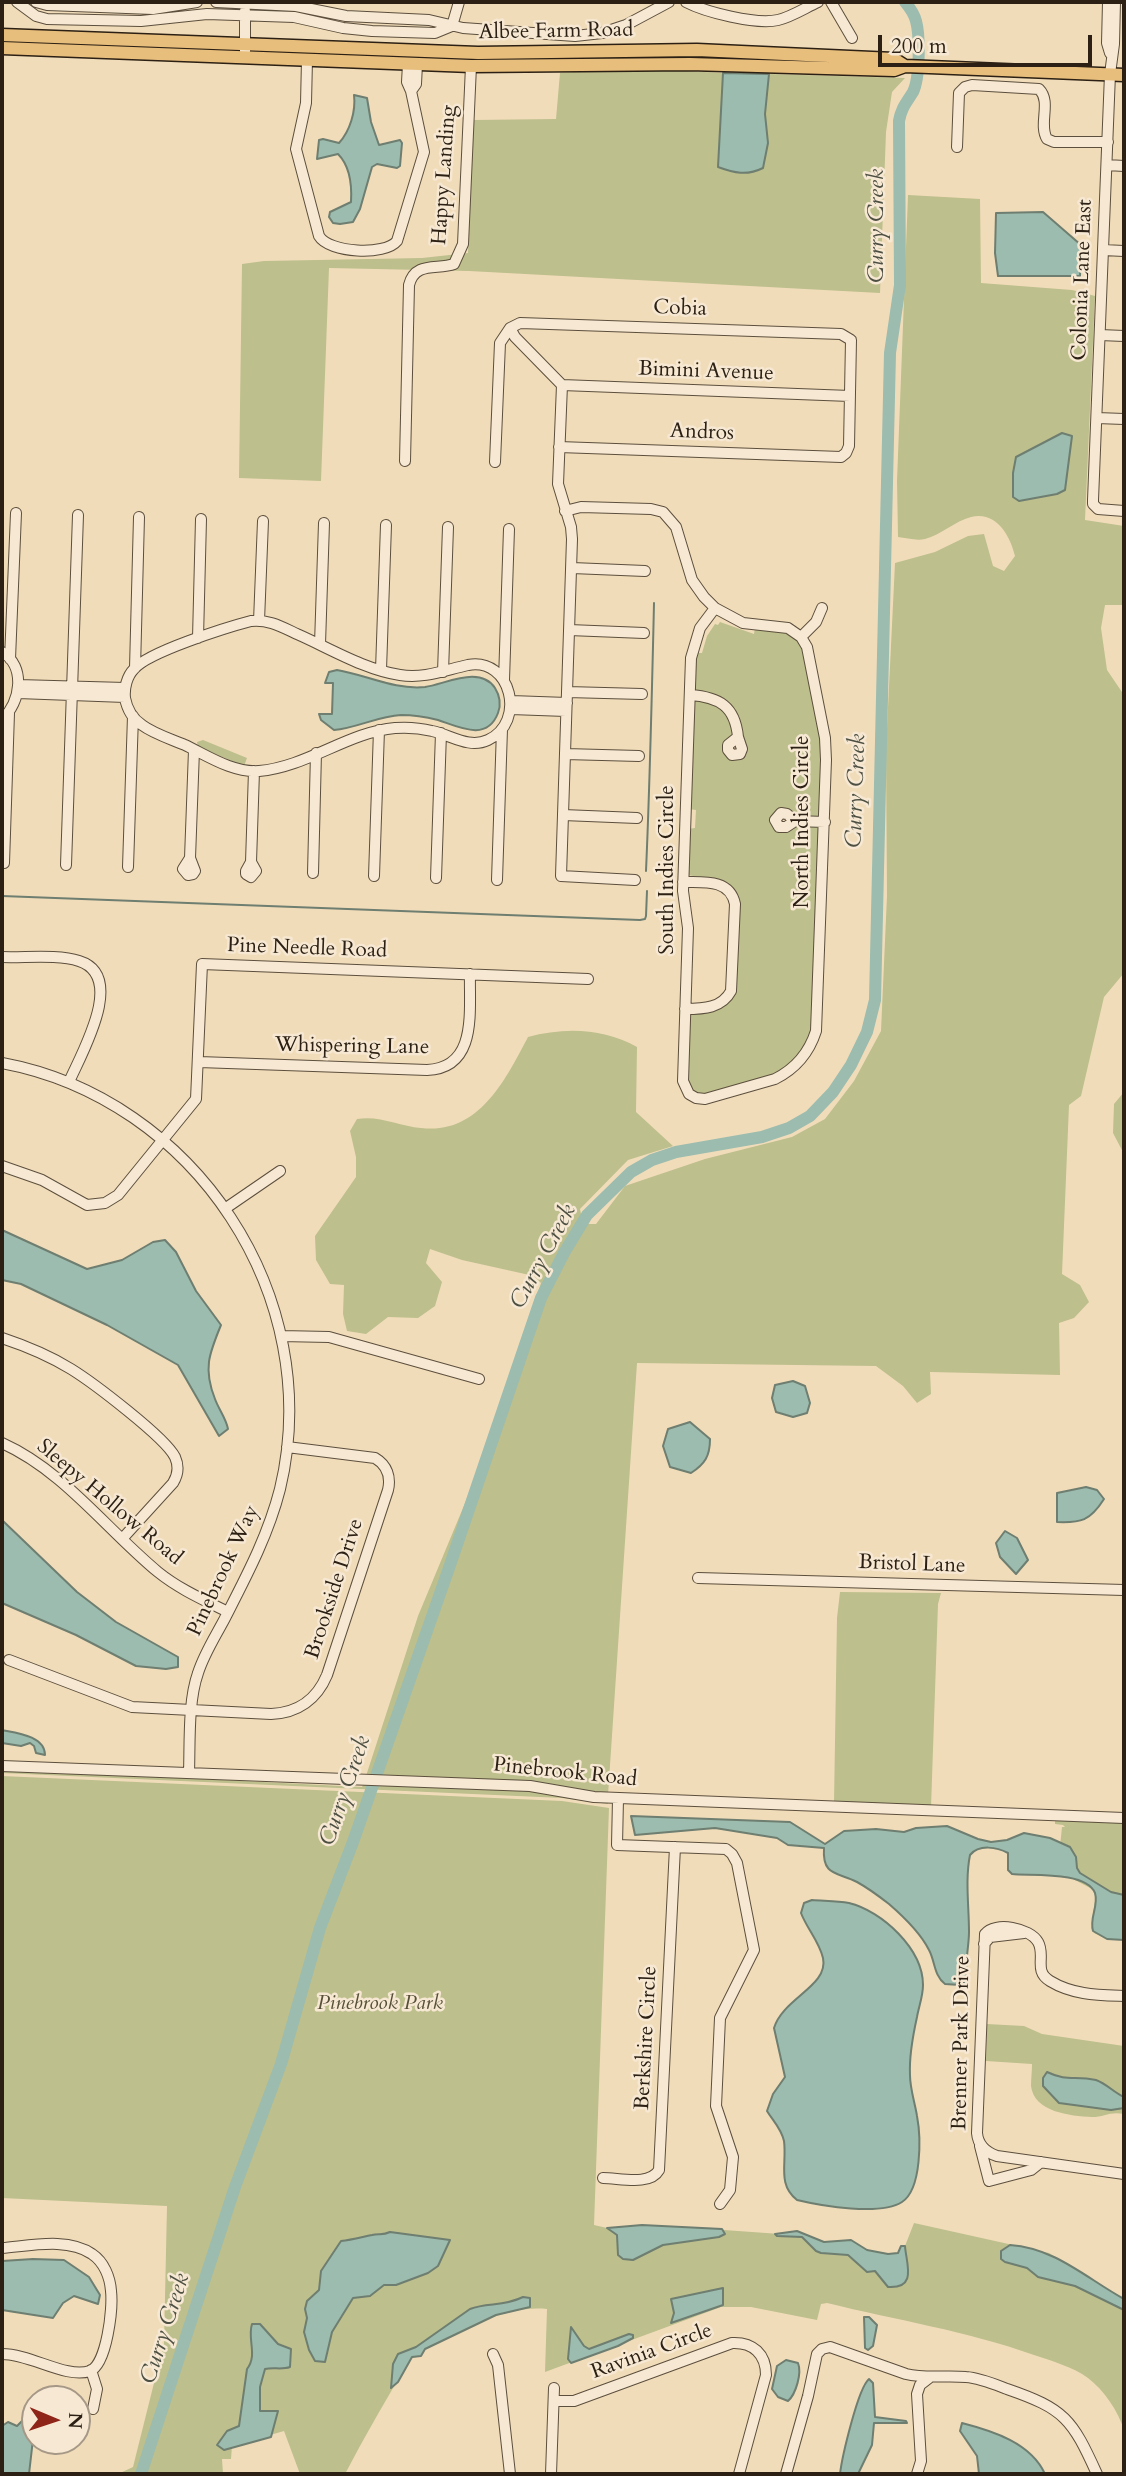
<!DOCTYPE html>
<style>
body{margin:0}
#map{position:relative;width:1126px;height:2476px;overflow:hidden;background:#f1dcba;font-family:Cardo,serif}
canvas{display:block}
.frame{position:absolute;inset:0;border:4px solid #2b2013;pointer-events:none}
.north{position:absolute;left:21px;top:2385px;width:70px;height:70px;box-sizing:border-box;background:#f6e8d2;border:2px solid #a59886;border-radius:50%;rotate:92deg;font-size:19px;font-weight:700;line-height:28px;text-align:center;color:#2b2013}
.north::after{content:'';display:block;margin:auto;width:24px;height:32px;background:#8f2418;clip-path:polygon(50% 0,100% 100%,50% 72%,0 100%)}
.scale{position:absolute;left:878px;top:35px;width:214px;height:32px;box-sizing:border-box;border:4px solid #2b2013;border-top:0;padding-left:9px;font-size:21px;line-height:24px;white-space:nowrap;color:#2b2013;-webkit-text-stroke:5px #f6e8d2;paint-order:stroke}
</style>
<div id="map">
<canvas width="1126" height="2476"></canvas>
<div class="frame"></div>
<div class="north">N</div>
<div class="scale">200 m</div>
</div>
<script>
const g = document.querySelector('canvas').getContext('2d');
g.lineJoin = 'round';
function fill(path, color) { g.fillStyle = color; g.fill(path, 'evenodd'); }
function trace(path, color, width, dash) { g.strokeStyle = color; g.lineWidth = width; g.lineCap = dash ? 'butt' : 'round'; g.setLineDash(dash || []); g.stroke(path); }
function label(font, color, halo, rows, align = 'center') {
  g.font = font + ' Cardo,serif'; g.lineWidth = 5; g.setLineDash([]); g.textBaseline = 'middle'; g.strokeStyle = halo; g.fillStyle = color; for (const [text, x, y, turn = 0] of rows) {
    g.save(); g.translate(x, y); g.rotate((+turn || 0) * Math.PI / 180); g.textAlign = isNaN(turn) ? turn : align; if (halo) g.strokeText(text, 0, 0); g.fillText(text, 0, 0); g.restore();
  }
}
fill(new Path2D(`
 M630,68l93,5 -5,94 50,-24 -3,-29 4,-40 136,4 -13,14 -6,40 -6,161 -411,-22 -140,-3 -8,213 -82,-3 3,-214 22,-3 158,-3 46,-5 5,-133 83,-1 4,-46z
 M908,195l72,4 1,84 91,7 23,6 -10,224 39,6v79h-19l-4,23 6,42 17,25v278l-20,24 -23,99 -12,9 -7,169 18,11 9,17 -15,16 -15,5 1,52 -130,-3 1,22 -14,9 -14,-17 -27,-20 -239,-3 -29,432 -70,-13 -172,-6 52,-160 60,-144 63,-189 -7,-7 -72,-16 -32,-11 -4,14 16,19 -7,24 -17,12 -30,-1 -22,17 -19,-3 -4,-17 1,-29 -14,-1 -14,-24 -1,-24 41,-59v-20l-6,-26 7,-12c22,-4 42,7 64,9 57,7 84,-47 107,-91 36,-10 76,-9 109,10l-1,65 37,34 -45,14 -48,49 3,15h13l29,-38 80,-27 87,-22 33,-18 29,-38 27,-50 6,-135 -1,-147 9,-186 40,-11 33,-16 16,-2 9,32 11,5 11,-15c-5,-20 -18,-45 -44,-39 -16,4 -30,18 -46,22 -8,2 -19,-1 -27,-2l-1,-56zM1062,433l10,4 -7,53 -49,-33z
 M720,622l34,12 1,-6 32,3 17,15 19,103 -4,69 -26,-1 -20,3 18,5h27l3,3 -6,192 -11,33 -25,20 -75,22 -13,-5 -4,-7 2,-67 1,-2 15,-3 31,-25v-6l1,-84 -12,-14 -37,-7v-46l7,-1 1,-18 -7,-1 5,-108 2,-1c26,2 31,11 39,35l-8,7 10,16v-40l-43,-29 1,-36h7l5,-17 8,-12 3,1z
 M203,740l44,18 -3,8 -46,-19 -1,-5z
 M1124,1092v62l-11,-21 1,-29z
 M840,1592l101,1 -3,11 -7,203 -97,-4 3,-185z
 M2,1769l360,18 2,-4 173,7 71,12v2l-46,-6 -560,-25z
 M2,1776l560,25 47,7 -15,417 13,3 35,-3 40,2 98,7 17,-3 27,11 27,-2 16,10 21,4 10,-1 3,-7h4l9,-23 135,30 75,46v131c-6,-19 -20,-40 -36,-52 -15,-11 -36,-17 -54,-23 -67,-24 -138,-35 -207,-52l-6,1 -4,16 -66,-13h-30l-176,65 2,-63c-43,-4 -84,21 -122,40l-4,7 -10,2c-23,38 -45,76 -66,116h-45l-16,-43 -52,15 -1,13h-9l1,15h-105l15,-7 31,-124 3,-137 -165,-8z
 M1055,1819l69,2v119l-17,-1 -13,-6c-6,-13 4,-28 0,-43l-23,-12 -14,-2 5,-49h3l-2,-2 -8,-1z
 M987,2024l37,2 18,8 82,12v68c-14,-3 -20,3 -32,3 -22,-1 -58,-5 -61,-31 0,-7 1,-15 1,-22l-46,-3z`), '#bdbf8d');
const water = new Path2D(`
 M723,73l46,1 -4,40 3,29 -5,25c-16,8 -29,5 -45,-1z
 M354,95l13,3 4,24 8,23 21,-5 2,3 -2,23 -3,2 -20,-4 -5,3 -12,42 -7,13 -13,2 -7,-1 -4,-6 1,-5 21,-10c1,-17 -1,-36 -13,-48l-21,5 2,-19 4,-1 16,4c11,-12 17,-32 15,-48z
 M1043,212l38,33 -1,31h-82l-3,-23 1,-40z
 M1062,433l10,3 -7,54 -8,4 -38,7 -6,-4v-24l3,-16z
 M337,670c30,5 57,20 88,17 21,-3 55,-22 70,1 5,8 6,17 3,25 -11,29 -39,14 -60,7 -12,-3 -24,-5 -37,-5 -23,1 -44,13 -67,15l-13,-10 -2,-6h13l1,-31h-8l4,-11z
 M2,1230l85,39 35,-9 31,-18 12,-2 11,12 20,39 25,34c-12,29 -18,44 -6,74 4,11 11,19 13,30l-9,7 -41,-71 -71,-40 -86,-41 -19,-4z
 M793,1381l12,5 5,17 -3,10 -14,4 -17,-5 -4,-14 3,-13z
 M690,1422l20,17c0,17 -5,25 -19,34l-21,-6 -7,-21 5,-17z
 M1086,1487l11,3 7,9c-14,22 -23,24 -47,23v-29z
 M2,1520l75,72 39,30 62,35v10l-12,2 -30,-3 -60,-31 -74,-32z
 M1005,1531l12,7 11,22 -12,14 -16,-17 -4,-14z
 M2,1730c15,3 43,6 43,25l-9,-2 -2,-7 -4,-3 -9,3 -19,-3z
 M631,1816l159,6 35,22 19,-13 32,-2 28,3 12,-4 31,-2 31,13 13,3 16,-2 17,-7 26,5 20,9 6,10 1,11 3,5 31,19 13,3v45l-17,-1 -14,-8c-4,-13 6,-25 2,-38 -9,-22 -64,-17 -83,-19l-4,-4v-17c-11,-6 -29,-9 -38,2 -5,25 -1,51 -1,77 0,16 -5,33 -2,48l-7,5 -15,-1c-11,-8 -10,-23 -16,-34 -9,-18 -25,-33 -40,-46 -9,-7 -21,-16 -32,-22 -20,-10 -35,-6 -33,-34l-36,-3 -11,-7 -62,-10 -80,7z
 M812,1900c12,1 25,1 37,3 33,8 74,46 74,82 0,11 -4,21 -6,32 -4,18 -8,38 -7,58 0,14 5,28 7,41 4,21 5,73 -15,86 -22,14 -80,4 -105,-2 -20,-16 -10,-36 -13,-59 -3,-13 -11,-20 -17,-30l6,-17 12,-17 -11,-49c9,-30 55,-42 49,-70 -4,-17 -16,-29 -22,-45l3,-10z
 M1047,2072c21,10 28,3 49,8 11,4 17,12 28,17v11l-13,2 -52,-7 -16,-17v-8z
 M642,2225l80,4 3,5 -6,3 -56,8 -30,15 -10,-1 -5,-4 -1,-20 -10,-7z
 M797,2231l27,11 27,-2 16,10 21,4 10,-1 3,-7h4c1,17 13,43 -17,41l-13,-16 -8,1 -19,-17 -27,-2 -5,-2 -14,-14 -25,-1 -2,-2z
 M390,2232l60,8 -12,26 -10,7 -32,12h-12l-14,11 -17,2 -21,34 -7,30 -10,-1 -6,-11 -5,-18 3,-14 -2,-9 2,-8 12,-11 2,-19 20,-30c11,-1 21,-4 31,-6 7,-2 10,1 18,-3z
 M1010,2245c45,3 76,33 114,54v11l-49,-24 -37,-9 -11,-9 -22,-6 -4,-3v-8z
 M33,2259l31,1 25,17 11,18 -2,9 -24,-8 -11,7 -10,15 -51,-8v-49z
 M723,2288v17l-52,18 3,-10 -3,-14z
 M523,2297l7,1v9l-34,8 -71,34 -4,7 -9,1 -14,25 -7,6 2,-24 5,-10 18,-7 54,-38c17,-7 33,-2 53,-12z
 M864,2317h5l8,8 -4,21 -5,4 -3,-2z
 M252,2324h8l18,20 13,5 -1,18c-8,3 -16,0 -25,2l-5,18v24h18l-7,26 -47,13 -7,-5 10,-14 12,-5 8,-57c11,-14 0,-30 5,-45z
 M571,2327l13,19 5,3 40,-15 4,1v3l-15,8 -47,17 -3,-4z
 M786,2360l12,3c4,10 -2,31 -10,38l-10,-4 -6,-8 5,-23z
 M869,2379l4,4 2,34 31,4 1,2h-33l-2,22 -14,29h-18c2,-17 18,-86 29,-95z
 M23,2420l12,2 -6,52h-27v-48l6,-4 9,4z
 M962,2423c31,8 69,20 83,51h-66l-2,-18 -17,-25z`);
fill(water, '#9bbcae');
trace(water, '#6e7e70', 2);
trace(new Path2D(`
 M646,871c4,-90 6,-179 8,-268
 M2,896l638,24 5,-1 1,-3 1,-25`), '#6e7e70', 2);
trace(new Path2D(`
 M141,2474l94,-287 46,-123 39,-136 33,-86 96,-274 92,-270 23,-45 23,-38 44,-43 21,-12 24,-8 86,-15 27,-9 21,-12 23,-24 18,-27 16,-33 8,-32 15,-647 10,-68 -1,-164c2,-13 8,-19 14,-29 7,-14 7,-56 3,-71 -2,-8 -6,-13 -11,-19`), '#9bbcae', 12);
const minor = new Path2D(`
 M17,2l19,14 11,3 94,2 66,-7 87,3 49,11 29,3 63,2 17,-7
 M36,2l11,3 106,4 44,-7
 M216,2l80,4 50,10 83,4 34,8 112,8 27,-3 24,-8 43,-23
 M686,2c19,10 70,23 92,18 13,-3 27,-12 40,-18
 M831,2l21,36
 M1108,2l-1,41 3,10
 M1115,2l-1,42 -4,30 -17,426v4l5,5 26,2
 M452,26l7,-24
 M245,51v-40
 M307,60l-1,43 -10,46 23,87c10,17 66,20 78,5l27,-89 -13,-61 -4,-9 1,-18
 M411,91l5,-7 1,-20
 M957,147l2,-54 6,-6 7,-2 67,4c13,13 -1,35 8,50l7,3h54
 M1107,165l17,1
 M1103,250l21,1
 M510,328l5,9 47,48 -4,99 13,43 1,12 -11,337 74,4
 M1100,335l24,1
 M562,385l288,11
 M1097,418l27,1
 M405,461l4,-176c6,-24 28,-15 45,-21l9,-20 8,-178
 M495,462l5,-119 10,-15 10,-5 321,11 10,6 -2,106 -3,7 -5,4 -282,-10
 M565,511l16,-4 70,2 12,3 13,15 16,53 12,17 11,11 28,15 45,5 13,9 6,10 18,91 1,22 -10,271c-7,22 -21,38 -41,48l-70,20 -9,-1 -7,-4 -6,-13 5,-153 -5,-37 8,-233 9,-30 15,-20
 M572,568l73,3
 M251,621c17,-2 31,6 46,13 32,14 68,36 103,41 24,4 45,-5 68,-10 43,-8 59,57 20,75 -19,9 -37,-5 -56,-9 -12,-3 -24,-4 -37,-3 -47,4 -88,39 -136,43 -26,2 -51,-15 -74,-26 -14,-6 -31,-11 -43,-20 -9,-6 -15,-16 -17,-27 -1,-10 2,-22 9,-29 14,-17 94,-42 117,-48z
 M259,621l4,-100
 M569,630l75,3
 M801,637l15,-15 6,-14
 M198,638l3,-119
 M320,644l4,-121
 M2,652c24,14 19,51 0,67
 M10,659l6,-146
 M135,668l4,-151
 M381,670l5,-145
 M443,672l5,-145
 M504,680l5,-151
 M18,685l107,3
 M567,692l75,2
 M18,693l107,4
 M690,695c29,2 45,11 48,42
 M511,701l56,2
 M511,709l55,2
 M738,737l4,12 -2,5 -8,1 -4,-5v-5z
 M565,754l74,2
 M781,813l6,1 8,7 -9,6h-7l-4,-7z
 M563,815l74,3
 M795,821l30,1
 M190,858l4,-108
 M190,858l5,13 -2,3 -5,1 -5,-6z
 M251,862l3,-91
 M251,862l5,9 -5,6 -5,-3v-3z
 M4,863l5,-150
 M66,865l12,-350
 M128,867l5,-151
 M313,873l3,-120
 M374,876l5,-146
 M436,878l5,-145
 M497,880l5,-151
 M683,882c21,0 47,-3 52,22l-4,87c-9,17 -27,18 -46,18
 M2,957c22,1 56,-3 77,4 48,15 2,93 -10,121
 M199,1062l228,8c51,-2 42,-59 43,-96
 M2,1063c193,36 324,234 278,426 -12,47 -34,88 -56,131 -9,17 -20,34 -26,53 -10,28 -8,69 -9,100
 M2,1166l40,14 45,25 18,-2 13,-8 78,-96 6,-135 386,15
 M226,1208l54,-37
 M281,1336l48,1 150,42
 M2,1338c24,8 48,18 69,31 21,13 94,68 104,88 4,9 3,18 -2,26l-51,56
 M2,1443c62,28 104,86 156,129 21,17 46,28 70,40
 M698,1578l426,12
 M9,1660l123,47 139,7c27,-1 46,-15 56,-39l61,-185c3,-13 -1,-25 -13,-32l-88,-11
 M2,1766l528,20 64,11 530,21
 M618,1799l-1,46 109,4 6,5 5,9 17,87 -34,68 -4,88 17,51 -3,33 -10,14
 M984,1944l6,-7 34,-4
 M1124,1996c-26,-1 -51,-1 -74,-15 -17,-10 -4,-25 -12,-39 -8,-14 -43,-21 -53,-8l-8,199c1,12 8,19 20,23l127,18
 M980,2146l9,35 42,-11 10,-8
 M603,2178c17,0 47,8 56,-8l16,-323
 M2,2248c27,-2 66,-11 90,6 12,8 18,23 19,37 2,17 -4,73 -21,80 -24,8 -59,-17 -88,-17
 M493,2354l5,11 12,109
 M91,2370l6,19 -4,20
 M554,2401h20l158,-58c21,-1 34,11 34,32l-27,99
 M551,2474l3,-86
 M786,2474l22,-78 9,-42 5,-5 8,-2 76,27c20,5 39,1 60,3 14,1 28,7 41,12 58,20 65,30 90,85
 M917,2474l4,-13 -4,-67 3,-9 9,-7`);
const major = new Path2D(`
 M2,35l476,18 219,-3 197,9 11,7 219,9
 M2,48l469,18 219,-2 204,6 11,-4`);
trace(minor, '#5c4f3d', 12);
trace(major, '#2b2013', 15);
trace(minor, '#f6e8d2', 10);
trace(major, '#e8be7d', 12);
label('21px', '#2b2013', '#f6e8d2', [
 ["Albee Farm Road",556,32,-1],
 ["Happy Landing",445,175,-86],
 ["Colonia Lane East",1083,280,-88],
 ["Cobia",680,309,2],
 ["Bimini Avenue",706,372,2],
 ["Andros",702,433,2],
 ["North Indies Circle",803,822,-90],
 ["South Indies Circle",668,870,-90],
 ["Pine Needle Road",307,949,2],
 ["Whispering Lane",352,1047,1],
 ["Sleepy Hollow Road",109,1503,40],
 ["Bristol Lane",912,1565,2],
 ["Pinebrook Way",224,1571,-65],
 ["Brookside Drive",335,1589,-72],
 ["Pinebrook Road",565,1773,6],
 ["Berkshire Circle",647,2038,-87],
 ["Brenner Park Drive",962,2043,-89],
 ["Ravinia Circle",652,2352,-20]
]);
label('italic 21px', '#575038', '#f6e8d2', [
 ["Pinebrook Park",380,2004]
]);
label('italic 23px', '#4d4f42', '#f6e8d2', [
 ["Curry Creek",878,226,-90],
 ["Curry Creek",857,791,-88],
 ["Curry Creek",544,1257,-62],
 ["Curry Creek",346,1791,-71],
 ["Curry Creek",166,2329,-72]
]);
</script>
